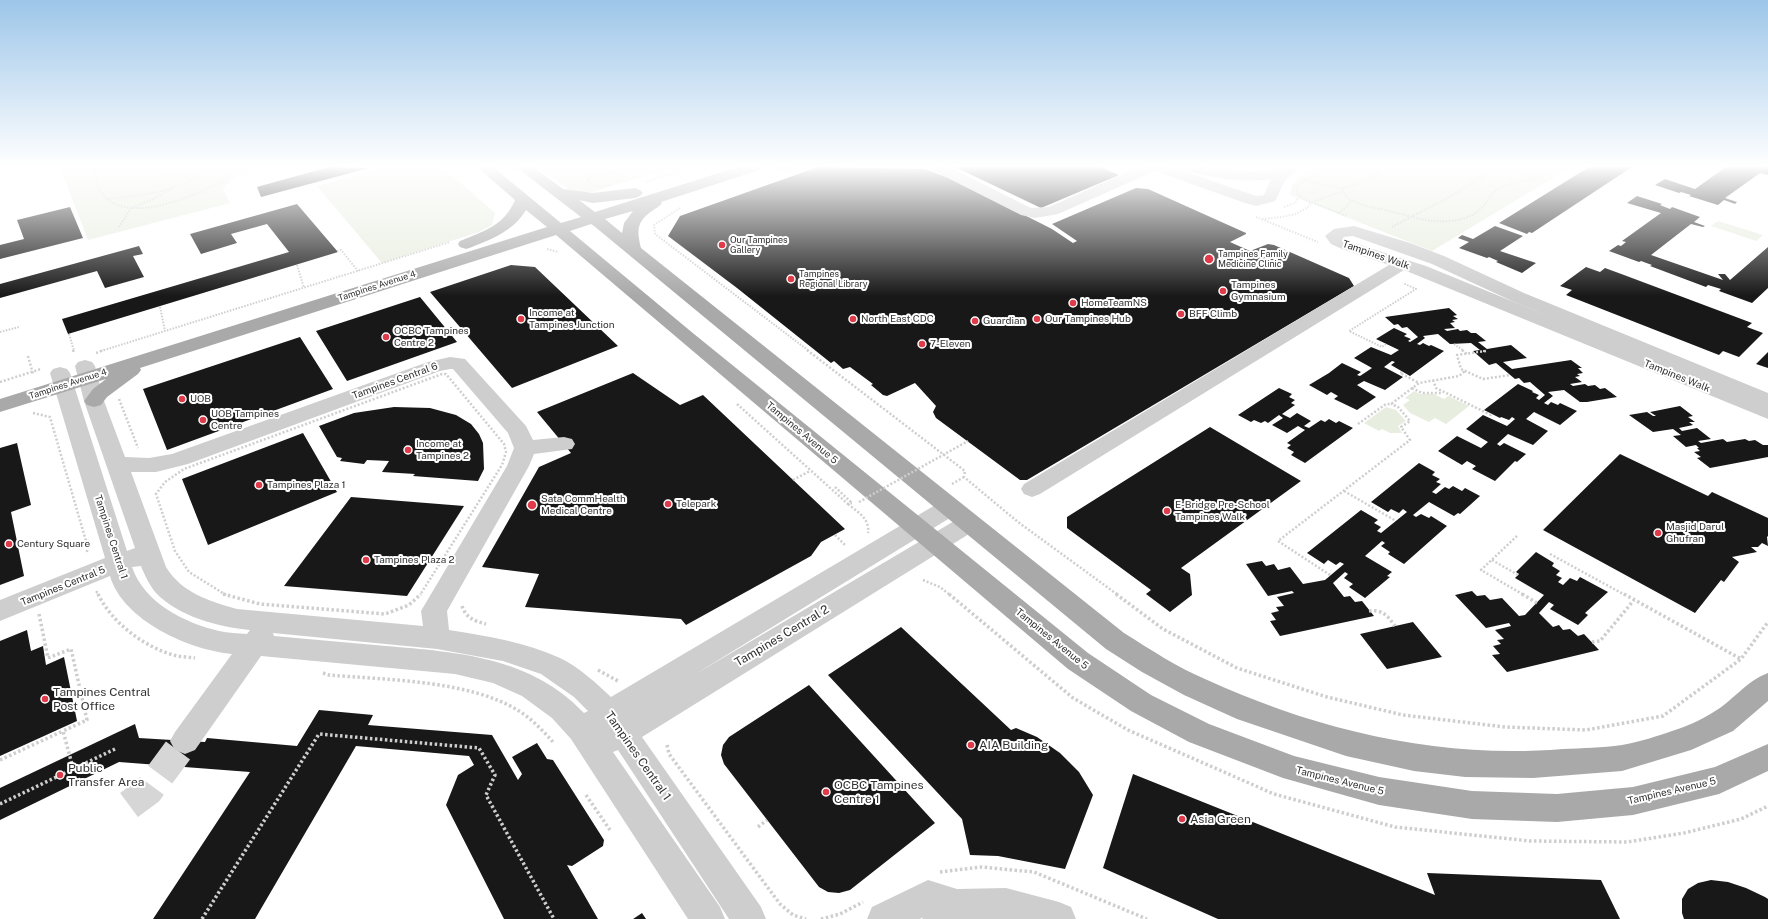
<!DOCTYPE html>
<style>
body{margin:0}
canvas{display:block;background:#fff}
</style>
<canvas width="1768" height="919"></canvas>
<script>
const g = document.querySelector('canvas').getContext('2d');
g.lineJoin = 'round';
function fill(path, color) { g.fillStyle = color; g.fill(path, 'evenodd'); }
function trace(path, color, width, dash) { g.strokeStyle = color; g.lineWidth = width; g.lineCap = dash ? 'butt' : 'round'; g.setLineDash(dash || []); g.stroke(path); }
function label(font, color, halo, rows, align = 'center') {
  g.font = font + ' "Public Sans",sans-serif'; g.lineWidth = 4; g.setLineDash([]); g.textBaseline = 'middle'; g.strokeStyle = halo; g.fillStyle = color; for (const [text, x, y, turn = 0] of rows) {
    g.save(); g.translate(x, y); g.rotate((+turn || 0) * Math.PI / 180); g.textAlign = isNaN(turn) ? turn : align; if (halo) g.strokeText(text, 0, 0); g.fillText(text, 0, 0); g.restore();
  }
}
fill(new Path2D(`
 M60,167h200c-14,6 -28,9 -37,22l7,14 -142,37z
 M387,167h55l53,46 -3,12 -13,7 -97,31 -65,-77z
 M537,167h139l-88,26 -18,-3z
 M1315,167h256l-139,84 -142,-56c1,-15 13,-20 25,-28z
 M1718,221l45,14 -7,6 -45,-15z
 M1414,391l6,3h14l10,5 4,-3 21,10 -23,18 -11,-6 -6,4 -19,-9 -7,-8 7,-5 -5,-2z
 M1386,407l10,3 10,11 -8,5 4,7h-12l-8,-4 -3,2 -15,-8z`), '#e7eddf');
fill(new Path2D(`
 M329,167l40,1 -108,29 -4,-10z
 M818,167l107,2 34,13 93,47 21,14 4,-2 -25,-17 84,-36 12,1 98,44v1l-16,8 20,9 18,-7 6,1 75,33 5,8 -327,194h-7l-84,-62 -3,-6 3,-6 -21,-23 -28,13 -4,-1 -12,-10 2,-1 -23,-17 -7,2 -9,-8 -3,2 -94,-75 -69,-52 12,-20z
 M955,167h145l19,8 -78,33z
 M1589,167h43l-100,66 -3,-1 -2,2 -28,-11z
 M1726,167h38l4,1v7l-8,-2 -35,25 12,4 -2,2 -11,-4 -6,5 -29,-9 2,-1 -10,-3 -2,1 -24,-8 10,-6 30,10z
 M1637,196l25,8 -2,1 10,4 2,-2 28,10 -6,5 11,4 -2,1 -12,-3 -40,31 72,25 -5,-6h7l5,6 38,-33v41l-16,15 -33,-12 2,-2 -13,-4 -2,2 -56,-21 2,-1 -11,-4 -2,1 -30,-11 9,-6 3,1 5,-4 -4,-1 39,-28 -34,-10z
 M297,204l41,48 -270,82 -6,-15 227,-67 -22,-28 -36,10 6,9 -36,11 -11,-20z
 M70,207l13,31 -83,21v-14l24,-6 -7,-19z
 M1495,226l28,10 -23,15 36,12 -14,10 -26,-11 2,-1 -9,-4 -2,1 -28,-10 10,-6 -11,-4 4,-3 11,4z
 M139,246l4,8 -10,2 11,21 -39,11 -8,-17 -97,27v-14z
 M511,265l24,2 83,79 -106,42 -82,-96z
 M1586,267l14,5 5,-4 19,7 128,48 -5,4 16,6 -24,24 -16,-6 -4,4 -153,-60 6,-5 -12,-4z
 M420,297l37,45 -110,39 -31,-50z
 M1449,308l8,7 -4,1 5,3 -6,1 3,2 -5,1 5,5 -11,1 3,2 11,-2 2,2 7,-1 4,3h5l10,8 -8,1 9,7 24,-4 16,13 -24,4 9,7 59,-9 11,8h-4l5,5 -6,1 3,2 -5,1 7,5 -12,2 3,2 12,-2 3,2 7,-1 5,4 5,-1 12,9 -30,5h-7l-16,-12 -16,2 5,4 -9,7 4,2 3,-3 7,3 2,-2 17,8 -17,14 -26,-13 -8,7 22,12 -15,14 -25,-11 -11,10 3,2 4,-3 22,11 -9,8 -2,-1 -20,20 -23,-12 4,-3 -9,-5 -5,4 -24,-14 19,-15 24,12 7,-6 -22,-13 17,-14 24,11 8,-7 -3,-2 -3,3 -8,-3 -1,1 -16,-8 34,-26 15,7 -1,1 7,3 -3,3 3,2 6,-5 -15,-13 -6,1 -5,-5 -4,1 -19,-16 -7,2 -16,-14 7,-1 -9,-7 -21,1 -12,-10 -15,2 2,2 -8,6 3,1 3,-2 6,3 2,-1 13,6 -34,25 -19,-11 4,-3 -3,-1 -8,6 19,10 -18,13 -21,-9 -7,4 19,12 -19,13 -23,-11 4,-3 -7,-4 -4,3 -18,-10 20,-12 13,-10 19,9 -4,3 3,1 12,-8 -18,-10 17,-11 20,8 8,-5 -23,-11 18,-11 13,6 -3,2 7,3 -3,2 2,1 8,-5 -11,-10 -5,1 -4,-4 -4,1 -9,-8z
 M300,337l33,52 -166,61 -24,-61z
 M1768,352v16l-12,-4z
 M633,373l47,32 23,-10 142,134 -24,13 -10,14 -125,69 -5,-6 -156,-12 14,-33 -57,-7 57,-100 32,-14 -34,-41z
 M1279,388l13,6 -3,3 6,3 -4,3 4,2 -13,9 8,4 7,-5 14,8 -7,5 5,2 12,-8 4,2 4,-3 7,4 3,-2 14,7 -48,35 -14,-8 3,-3 -7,-4 4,-3 -4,-2 18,-13 -7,-4 -11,7 -15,-8 11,-7 -4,-3 -11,8 -3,-2 -4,2 -7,-3 -3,2 -13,-7z
 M1680,406l13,10 -5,1 7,5h-6l4,3 -14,3 3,3 15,-3 14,11 -13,2 3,2 22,-4 4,3 18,-3 4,2 6,-1 8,5h5v12l-58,11 -13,-10 4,-1 -7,-5 6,-1 -3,-3h2l-3,-3 -10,2 -13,-11 8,-1 -8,-6 -20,3 -24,-17 18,-3 6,4h3l-6,-4z
 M394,407l36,1 26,7 15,9 8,10 4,9 1,26 -6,12 -65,-5 2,-2 -33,-2 7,-11 -22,-1 -3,4 -24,-3 2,-3 -5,-1 -18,-31 35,-13z
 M1210,427l91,54 -120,87 9,6 2,21 -22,17 -24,-18 5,-4 -84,-62v-11z
 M303,433l34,59 -129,53 -26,-66z
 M17,443l14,62 -20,7 13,64 -24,9v-137z
 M1620,454l88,42 4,-4 56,26v18l-1,1 1,9 -6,-3 -4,4h-7l6,5 -25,5 7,5 -15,20 -3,-2 -26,33 -152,-83z
 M1419,463l16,9 -3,3 8,4 -4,3 5,2 -9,8 4,2 9,-7 4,2 4,-3 9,5 3,-3 15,8 -20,18 -2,-1 -4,3 -25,-14 -16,13 3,2 5,-3 8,4 2,-2 16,10 -43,38 -16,-10 2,-2 -9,-6 4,-3 -3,-2 -17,15 27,16 -5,4 3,1 -25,21 -16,-11 4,-3 -9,-6 4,-4 -3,-2 -12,11 11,14 6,-1 5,6 7,-1 12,15 -94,20 -10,-15 6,-1 -5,-7 8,-2 -3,-4 8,-1 -7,-9 17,-4 -2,-2 -24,5 -22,-32 16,-3 4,5 8,-2 4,6 12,-3 13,17 22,-4 19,-16 -4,-2 -4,3 -8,-5 -4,4 -17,-11 54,-43 17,10 -4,3 7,4 -4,4 4,2 26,-21 -4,-3 -4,4 -8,-4 -3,3 -17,-10z
 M351,497l113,9 -57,90 -123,-10z
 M1536,552l18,11 -2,3 8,5 -4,4 6,3 -4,4 5,3 7,-7 7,3 3,-4 28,15 -23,21 3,2 -10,10 -28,-16 4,-4 -5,-3 -10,11 14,14 6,-2 4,5 7,-1 8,7 6,-2 15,16 -92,22 -15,-17 8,-1 -7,-8 8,-2 -4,-4 7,-1 -9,-9 16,-4 -2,-3 -23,5 -31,-33 17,-4 5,5 8,-1 5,5 12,-2 17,18 6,-1 19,-20 -29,-17 4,-4 -3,-2z
 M1413,622l29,35 -55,12 -27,-35z
 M901,627l110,103 5,-2 21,9 23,16 19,19 14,23 -28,74 -67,-13 -28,-1 -8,-36 -134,-144z
 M27,630l4,21 12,-5 3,19 18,-8 13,64 -77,35v-115z
 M809,685l126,138 -85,67 -11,3 -11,-1 -9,-5 -95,-123 -3,-9 2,-10 6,-8z
 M319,710l54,5 -5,10 124,10 26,45 4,-6 -10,-17 25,-14 10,16 6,1 51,80 -1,6 -31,20 -5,-1 31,54h-94l-58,-114 12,-30 16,-10 -5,-9 -113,-10 -101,173h-102l97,-147 -131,-10 -119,58v-32l135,-64 4,14 66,4 2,-4 90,8z
 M1133,774l302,121 -8,-22 174,7 19,39h-402l-115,-51z
 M1711,880l17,2 18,6 19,9 3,2v20h-84l-2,-6v-14l6,-10 10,-6z
 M642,913l4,6h-13z`), '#181818');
trace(new Path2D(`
 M129,805l19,-14 37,-50`), '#d6d6d6', 30, [30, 14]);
trace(new Path2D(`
 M95,167c0,77 116,27 147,0
 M158,167l-1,5 16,3 32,-5
 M584,167l9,8
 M1327,167l-23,13 -7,7v6l6,6 44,17
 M1377,167l1,6 -3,3 -30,12 -2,3c2,4 4,7 8,9 12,6 25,8 38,11 15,3 30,9 45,10 12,1 25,0 36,-5 16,-6 18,-24 34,-30 18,-7 36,-4 50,-19
 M1480,167v12
 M1504,167l33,12
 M94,171l18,-4
 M599,172l10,-5
 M608,172l9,2 3,4c-9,9 -23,12 -33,3l6,-6z
 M614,172l17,-5
 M1304,180l40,9
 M646,182l44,-15
 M220,183l10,-1
 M107,199c34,-4 75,-6 101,-32
 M1284,207l11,-4 4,-6
 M680,208l-26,17 1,9 154,117
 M1339,213l13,-12
 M1256,217l62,25
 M1262,219l20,-2 14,-3 12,-7 4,-5 31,-11
 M119,227l12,-19 20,-8 24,-13
 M1392,227l57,-30 50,-30
 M547,249l11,3
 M337,251l4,-1 17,21
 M297,265l7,23
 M160,307l5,24
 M0,332l19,-5
 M69,334l5,17
 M1386,344l-4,3 -33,-16 67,-42 -13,-6
 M1454,344l10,7
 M101,351l349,-109
 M1483,351h3`), '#cecece', 2, [1.5, 1.5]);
trace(new Path2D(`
 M73,350l1,3
 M807,350l158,121 -1,6 54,45 100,73
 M1462,350l5,4
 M1486,351l-29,4 4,14 22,10 27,-4
 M96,353l8,-3
 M28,356l5,18
 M1402,372l-2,1 19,10
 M1433,380l3,8 55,27 1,-1
 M0,382l41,-13
 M1412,388l10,5h20
 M119,399l19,49
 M737,404l111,100 4,-1
 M33,413l17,4 38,131 -2,6
 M1358,424l28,-20h5l28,-21 40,-7 6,-5
 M793,480l17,-9
 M952,484l12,-7
 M835,487l17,16
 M1344,491l52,30
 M848,504c10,8 22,15 20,29
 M835,535l11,11
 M1517,536l-36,34 43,25
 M1550,554l75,41
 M1492,560l26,15
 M1330,575l-52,-34 132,-101 -9,-13 9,-6 -12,-14 -7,-3
 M923,580l17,7 10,8
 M96,593l1,-1 2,3
 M226,595l-37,-23 -14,-21 -19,-57 9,-12 19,-13 258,-95h4l58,70 2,8 -4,13 -82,130`), '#cecece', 2.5, [2, 2]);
trace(new Path2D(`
 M98,594c14,29 47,54 79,62 6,1 12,1 18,2
 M223,594l37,10 125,10 24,-9 12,-11
 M949,594l124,104 55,32 146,64 121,33 135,14 97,1 57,-9 57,-14 27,-13
 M1116,594l47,35 74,39 90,29 76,18 102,12 81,3 77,-14 78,-57 27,-37
 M1522,594l15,9
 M1624,594l117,65
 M462,606c4,12 12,15 24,18
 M1369,611c13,-2 19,5 26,15
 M39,614l9,44 23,-9 16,71 -24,11 10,37
 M1592,642l8,-1 34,-41
 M598,670l20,11
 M323,673l6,2c57,5 141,5 190,36 13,8 24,20 34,31
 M667,745l2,9 111,150 13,11 13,4
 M0,760l63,-29
 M586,795l24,35
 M0,804l115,-55
 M758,827l9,-7
 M940,872l41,-5 53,5 113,47
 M202,919l117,-185 160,14 16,27 -9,20 68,124
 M821,919l19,-5 23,-12`), '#cecece', 3.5, [2.5, 2.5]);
fill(new Path2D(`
 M777,167h16l-2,3 -5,1 -7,-1z
 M930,167h19l82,41 18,-1 90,-40h33l84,29 8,-1 7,-16c-27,4 -55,-1 -81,-7l-5,-1 -2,-3c20,-5 49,4 71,4 15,0 28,-5 43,-5l1,2c-4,5 -10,7 -14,14 -4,5 -5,13 -9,18l-19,5 -14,-4 -87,-31 -97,43 -23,4 -14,-3 -89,-45z
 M1354,226l56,17 34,13 80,37 244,100v26l-364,-149 -364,224 -8,3 -8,-3 -3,-5 3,-5 365,-219 -47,-16 -11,-5 -6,-8 9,-7zM1353,236l79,28 80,37 46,19 -132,-54 -72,-23 -11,-6z
 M450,357l15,2 61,67 7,14 31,-3 8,2 3,5 -3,5 -38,5 -5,12 -82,145 2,19c38,6 76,12 111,28 18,8 37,26 51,39l331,-196 8,-2 8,2 4,6 -4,6 -264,162 267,-158 8,-2 8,2 4,6 -4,6 -335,208 119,170 5,12h-37l-111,-169 -5,2 107,155 5,12h-37l-117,-180 -19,-21 -30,-22 -29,-13 -38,-9 -194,-18 -66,94 -10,4 -10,-4 -5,-9 5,-9 57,-78c-42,-4 -109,-33 -122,-78l-110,45v-21l105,-42 -55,-185 3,-4 7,-2 7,2 3,4 57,178 8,-3 -51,-147 -9,-35 3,-4 7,-2 7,2 3,4 9,35 21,56 24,1 23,-4 256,-92zM450,369h3l55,64 6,15 -7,18 -86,145 2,15 -186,-17c-28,-8 -55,-16 -71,-42l-35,-95h25l32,-8 252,-93zM141,566c3,8 9,20 15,27 22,23 62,34 94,37l-3,4c-9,-1 -19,-1 -28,-3 -34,-8 -75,-28 -87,-64zM273,633l164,16 66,12 38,13 33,23 14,14 -4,2c-53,-56 -126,-61 -198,-67 -38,-3 -75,-7 -112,-10z
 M928,880l29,9 49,-1 53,14 12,5 5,12h-154l1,-2 -3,2h-53l5,-12z`), '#cecece');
fill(new Path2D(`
 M477,167h16l68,56 20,-6 -65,-50h17l30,22 30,4 42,-5 5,2 3,3 -3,3 -5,2 -42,5 -14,-3 16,12 143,-45h23l-2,3 -98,32 1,1c-3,4 -6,5 -10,8 -16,11 -15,20 -11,37l483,385c27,17 53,34 81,46 114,52 233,80 358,70 19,-1 39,-1 59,-4 17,-3 36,-9 53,-15 12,-4 26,-10 37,-17 20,-11 34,-32 56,-40v28l-35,30 -42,19 -69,21 -89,7 -68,-1 -51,-6 -68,-15 -109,-37 -53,-24 -42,-23 -36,-23 -512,-423 -3,-2 -21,7 124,103 394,319 63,42 58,29 85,32 85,21 93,14 85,3 76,-7 82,-20 53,-23v27l-49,23 -86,21 -76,7 -85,-3 -93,-14 -96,-27 -94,-36 -58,-31 -63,-42 -512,-434 -416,133 1,2 -3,4 -31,23 -6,8 -7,2 -7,-2 -3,-4 9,-12 13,-10 -106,33v-13l547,-172 -21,-17c-13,21 -32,28 -54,37l-6,2 -6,-2 -2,-3 2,-3c24,-10 44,-15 55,-41zM633,211l-9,12 -2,10 -17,-14z`), '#a9a9a9');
trace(new Path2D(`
 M859,502l109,-61`), '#cecece', 2.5, [2, 2]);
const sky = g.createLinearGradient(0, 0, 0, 296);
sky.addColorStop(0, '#9dc6e9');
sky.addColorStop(0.56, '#fff');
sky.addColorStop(1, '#ffffff00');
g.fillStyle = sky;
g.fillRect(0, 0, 1768, 296);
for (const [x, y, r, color] of [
 [722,245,4,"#df3b4a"],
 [1209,259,5,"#df3b4a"],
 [791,279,4,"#df3b4a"],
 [1223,291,4,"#df3b4a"],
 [1073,303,4,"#df3b4a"],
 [1181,314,4,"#df3b4a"],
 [521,319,4,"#df3b4a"],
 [853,319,4,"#df3b4a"],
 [1037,319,4,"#df3b4a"],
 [975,321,4,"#df3b4a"],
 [386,337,4,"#df3b4a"],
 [922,344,4,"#df3b4a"],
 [182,399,4,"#df3b4a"],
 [203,420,4,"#df3b4a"],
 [408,450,4,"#df3b4a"],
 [259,485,4,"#df3b4a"],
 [668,504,4,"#df3b4a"],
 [532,505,5,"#df3b4a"],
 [1167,511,4,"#df3b4a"],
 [1658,533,4,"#df3b4a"],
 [9,544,4,"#df3b4a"],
 [366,560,4,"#df3b4a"],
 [45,699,4,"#df3b4a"],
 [971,745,4,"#df3b4a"],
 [60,775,4,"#df3b4a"],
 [826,792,4,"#df3b4a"],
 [1182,819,4,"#df3b4a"]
]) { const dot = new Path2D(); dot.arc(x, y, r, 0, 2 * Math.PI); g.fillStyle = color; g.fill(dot); trace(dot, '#fff', 1.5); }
label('9px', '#313131', '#fff', [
 ["Our Tampines",730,240],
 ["Gallery",730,250],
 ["Tampines Family",1218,254],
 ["Medicine Clinic",1218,264],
 ["Tampines",799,274],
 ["Regional Library",799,284]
], 'left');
label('9px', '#313131', '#fff', [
 ["Tampines Avenue 4",377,286,-18],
 ["Tampines Avenue 4",68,384,-18]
]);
label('10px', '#313131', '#fff', [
 ["Tampines Walk",1376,255,19],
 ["Tampines Walk",1677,376,22],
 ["Tampines Central 6",395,381,-20],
 ["Tampines Avenue 5",802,433,40],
 ["Tampines Central 1",111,537,72],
 ["Tampines Central 5",63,586,-22],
 ["Tampines Avenue 5",1052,639,39],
 ["Tampines Avenue 5",1340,781,14],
 ["Tampines Avenue 5",1672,791,-13]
]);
label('10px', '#313131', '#fff', [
 ["Tampines",1231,285],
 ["Gymnasium",1231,297],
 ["HomeTeamNS",1081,303],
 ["Income at",529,313],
 ["Tampines Junction",529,325],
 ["BFF Climb",1189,314],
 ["North East CDC",861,319],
 ["Our Tampines Hub",1045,319],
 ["Guardian",983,321],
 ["OCBC Tampines",394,331],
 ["Centre 2",394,343],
 ["7-Eleven",930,344],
 ["UOB",190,399],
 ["UOB Tampines",211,414],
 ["Centre",211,426],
 ["Income at",416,444],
 ["Tampines 2",416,456],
 ["Tampines Plaza 1",267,485],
 ["Sata CommHealth",541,499],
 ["Medical Centre",541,511],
 ["Telepark",676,504],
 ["E-Bridge Pre-School",1175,505],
 ["Tampines Walk",1175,517],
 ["Masjid Darul",1666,527],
 ["Ghufran",1666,539],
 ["Century Square",17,544],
 ["Tampines Plaza 2",374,560]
], 'left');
label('12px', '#313131', '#fff', [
 ["Tampines Central 2",782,636,-31],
 ["Tampines Central 1",638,756,55]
]);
label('12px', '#313131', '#fff', [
 ["Tampines Central",53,692],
 ["Post Office",53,706],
 ["AIA Building",979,745],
 ["Public",68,768],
 ["Transfer Area",68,782],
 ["OCBC Tampines",834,785],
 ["Centre 1",834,799],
 ["Asia Green",1190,819]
], 'left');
</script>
